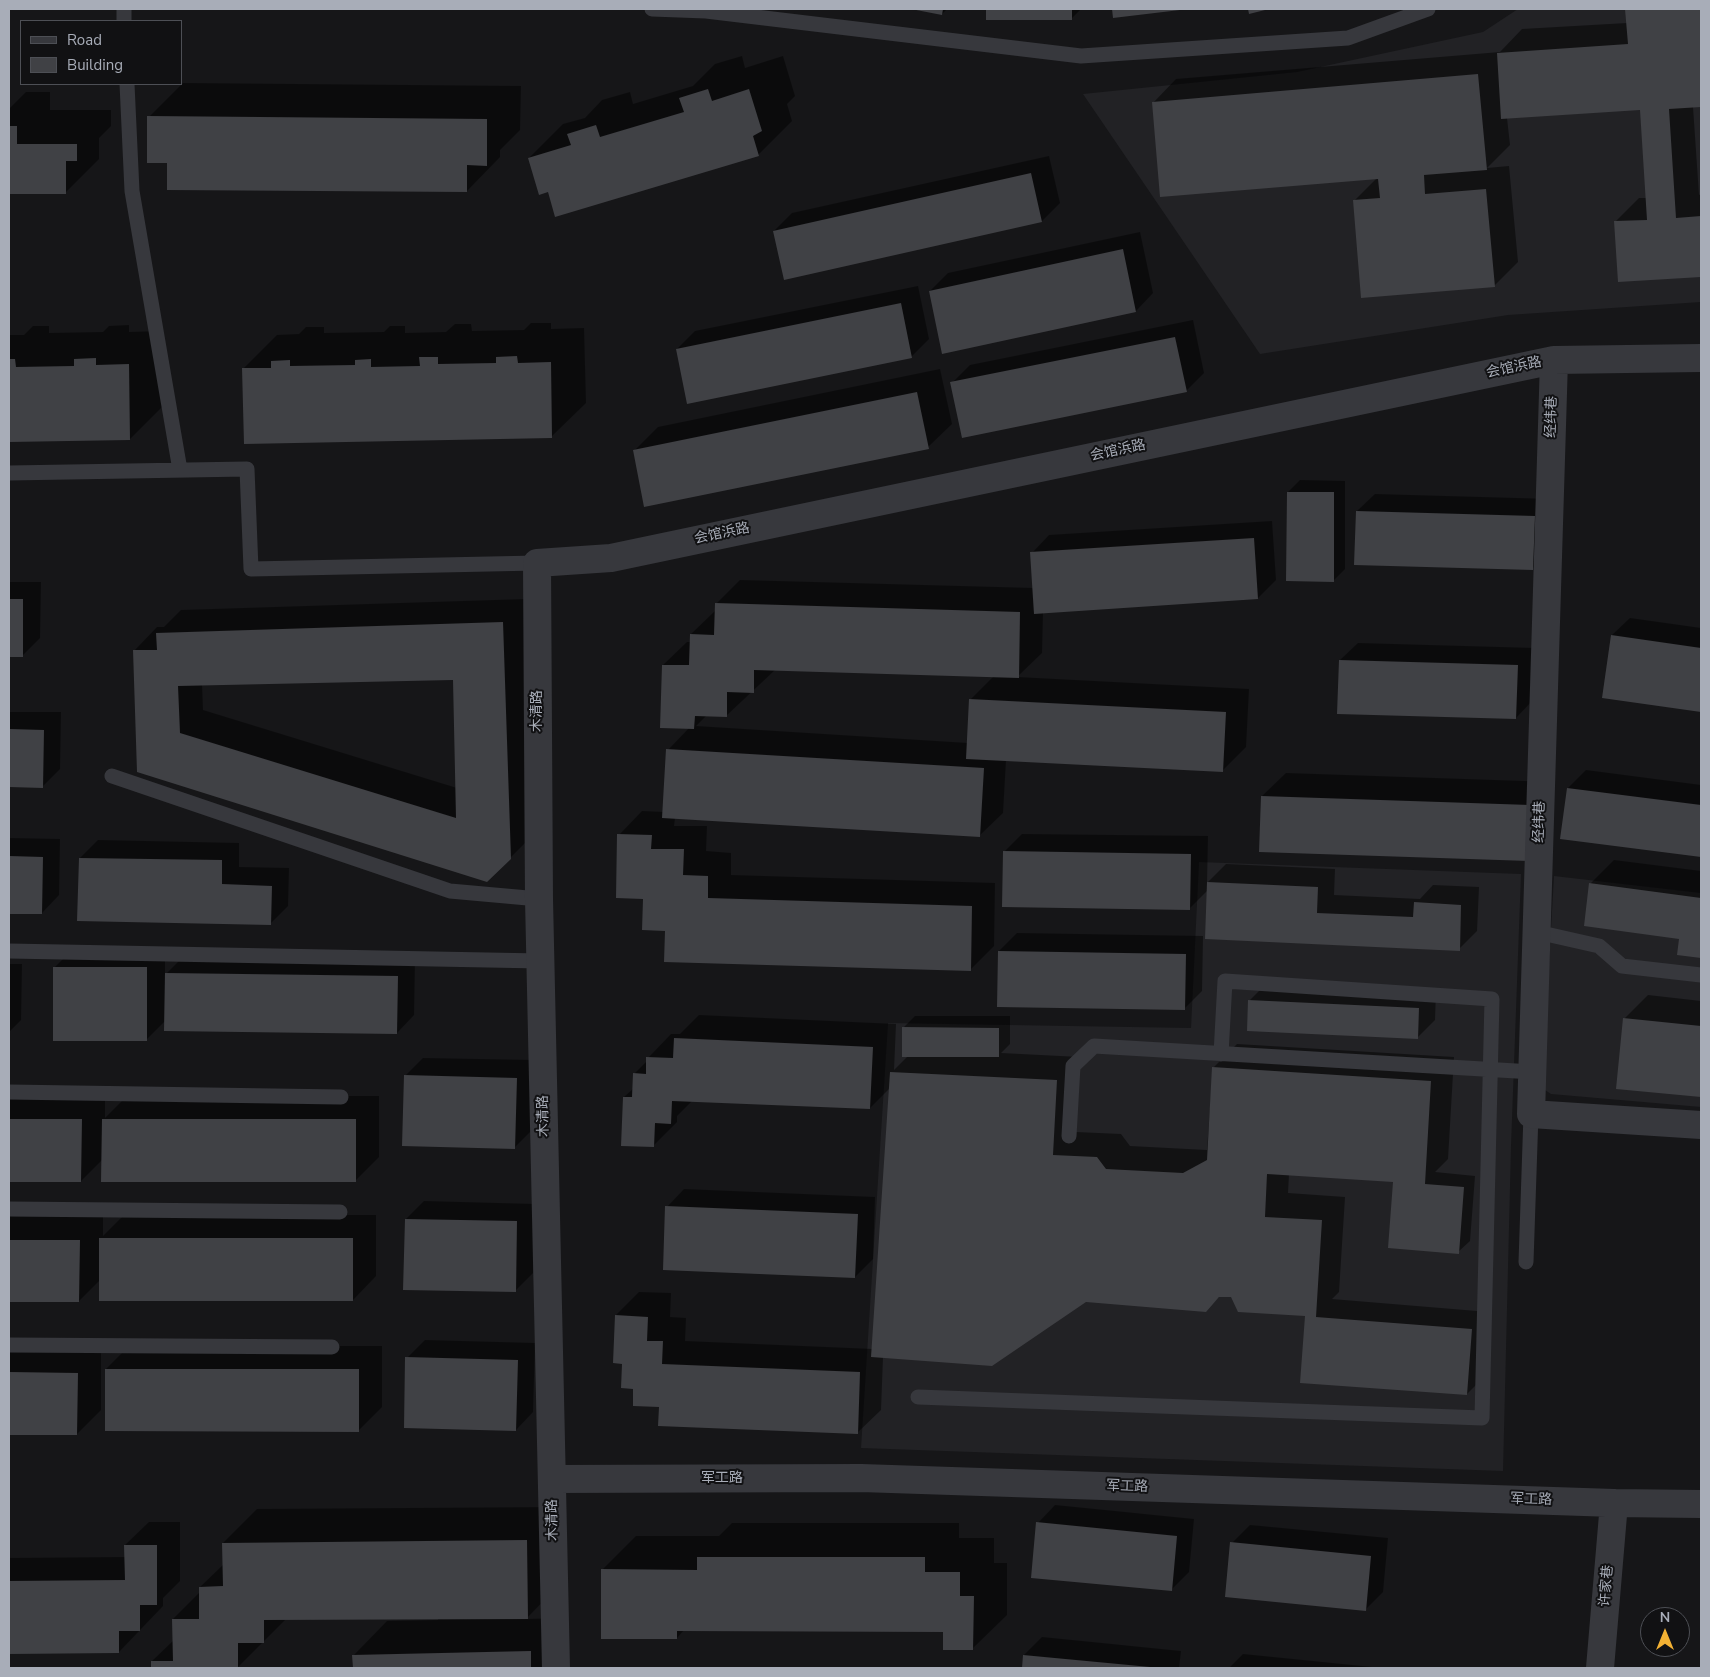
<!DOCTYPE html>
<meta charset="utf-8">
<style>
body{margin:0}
#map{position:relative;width:1710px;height:1677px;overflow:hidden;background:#161618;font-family:"Nunito Sans",sans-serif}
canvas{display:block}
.frame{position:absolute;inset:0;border:10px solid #a8adb8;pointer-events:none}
.legend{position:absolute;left:20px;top:20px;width:162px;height:65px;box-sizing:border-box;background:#111113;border:1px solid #4d4f55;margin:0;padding:6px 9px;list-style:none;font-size:15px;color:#a8adb8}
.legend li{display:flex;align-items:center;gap:10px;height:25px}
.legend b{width:25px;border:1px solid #4d4f55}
.north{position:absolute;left:1640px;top:1607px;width:50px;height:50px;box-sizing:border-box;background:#111113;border:1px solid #4d4f55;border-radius:50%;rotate:0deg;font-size:14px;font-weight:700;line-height:20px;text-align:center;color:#a8adb8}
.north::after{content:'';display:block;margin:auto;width:18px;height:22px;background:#f2b134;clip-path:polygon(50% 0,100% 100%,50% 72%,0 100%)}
</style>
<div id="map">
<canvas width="1710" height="1677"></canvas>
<div class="frame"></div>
<ul class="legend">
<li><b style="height:6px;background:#37383d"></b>Road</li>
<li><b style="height:14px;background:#404145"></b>Building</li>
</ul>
<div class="north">N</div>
</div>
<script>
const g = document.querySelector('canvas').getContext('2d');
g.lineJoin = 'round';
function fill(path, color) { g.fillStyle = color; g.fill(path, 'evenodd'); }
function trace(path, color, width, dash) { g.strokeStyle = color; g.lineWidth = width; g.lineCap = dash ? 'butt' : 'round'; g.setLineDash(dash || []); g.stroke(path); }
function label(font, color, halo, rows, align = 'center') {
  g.font = font + ' "Nunito Sans","Noto Sans SC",sans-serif'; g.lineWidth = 4; g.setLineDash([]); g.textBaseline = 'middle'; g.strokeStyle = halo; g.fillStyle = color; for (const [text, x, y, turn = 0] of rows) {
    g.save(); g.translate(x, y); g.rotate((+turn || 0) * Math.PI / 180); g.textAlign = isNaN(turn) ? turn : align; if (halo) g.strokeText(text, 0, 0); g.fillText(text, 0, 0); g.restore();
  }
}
fill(new Path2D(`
 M1518,9h183v293l-193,13 -248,39 -177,-260 214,-22 186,-40z
 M1199,862l322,12 -10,272 -8,325 -642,-23 27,-425 303,5z
 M1554,876l147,17v214l-150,-13 -9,-6z`), '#222225');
fill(new Path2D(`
 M912,9h35l-5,5z
 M987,9h94l-10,10h-84z
 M1113,9h67l-66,8z
 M1627,9h74v97l-8,1 6,88 2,-1v81l-82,6 -4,-59 24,-24h8l-6,-89 -134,9 3,27 -23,23 22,-2 9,96 -24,24 -140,-85 23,-23 -224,-75 23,-24 324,-27 22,-23 105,-6z
 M742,56l3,12 38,-12 12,40 -8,8 5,17 -34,34 -209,36 -20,-33 34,-34 22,-6 17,-18 28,-8 3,12 60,-18 22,-22z
 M183,83l338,3 -1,44 -20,20v7l-33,34 -299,-29 -19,-45z
 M26,92h24v18h61v16l-12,12v21l-34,34h-56v-84z
 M1049,156l11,47 -18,18 -268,10 18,-18z
 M1140,232l13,61 -17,18 -206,-20 18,-18z
 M918,286l11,53 -18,18 -234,-8 18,-18z
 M1193,320l11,53 -18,18 -234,-8 18,-18z
 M531,323h20v6l33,-1 2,75 -34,33 -309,-67 34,-34 22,-1 7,-7h18v6l60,-1 6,-6h15v7l41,-1 9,-8h16l1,7 52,-1z
 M129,325v7l33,-1 2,74 -34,34 -121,2v-106h15l9,-9h16v7l54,-1 6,-6z
 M940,369l12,55 -24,23 -294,4 24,-24z
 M1300,480l45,1v88l-12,12 -45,-89z
 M1375,494l177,5 -2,52 -18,18 -175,-58z
 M1272,521l4,59 -18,18 -215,14 -1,41 -25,24 232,12 -3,58 -24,24 -216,-11 -3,53 -24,23 -304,-18 -1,8h33l-1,25 25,2v22l264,8 -1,63 -24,24 -303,-40 -23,-33 -25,-62 23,-24 22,1 4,-62 21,-22 -26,-63 24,-23h4v-8l24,-23 1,-7 24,-24 294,8 -2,-35 17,-18zM775,670l219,6 -24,24 -2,43 -272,-17 11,-11 19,1z
 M9,582h32l-1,56 -18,18h-13z
 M526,599l8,235 -24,24 -372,-86 -4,-121 23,-24h7l17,-17zM454,678l3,110 -254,-78 -1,-26z
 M1630,618l71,10v83l-98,-14 9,-62z
 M1358,643l177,5 -2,52 -17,18 -176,-58z
 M9,712h52l-1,57 -18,18 -33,-1z
 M1586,770l115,15v70l-139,-18 6,-49z
 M1286,773l268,9 -26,78 -266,-64z
 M1022,834l186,2 -1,47 19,-19 109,5 -1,26 86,4 13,-14 46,2 -2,44 -18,18 -251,-59 -19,19 -185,-57z
 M9,838l51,1 -1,56 -17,18h-33z
 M98,840l141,3v24l50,1 -1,38 -18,18 -190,-66z
 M1614,860l87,11v86l-22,-3 2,-17 -91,-53z
 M1017,933l186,3 -1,55 -18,18 -185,-58z
 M72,950h93v25l19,-19 231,3 -1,56 -17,18 -232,-12 -18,18 -93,-71z
 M9,964h13l-1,56 -12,12z
 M1267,983l169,7 -1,30 -18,18 -168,-37z
 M1648,995l53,6v95l-84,-8 7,-69z
 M699,1015l197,9 -2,46 15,-15 -6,-27 12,-12h95v28l-9,9 79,4 -4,75 45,2 9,12 77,4 6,-82 24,-24 217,13 -6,102 -13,13 40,4 -5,65 -12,11 -63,-71 -106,-7 -1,19 57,4 -6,95 -7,7 157,13 -4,64 -18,18 -159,-79 -76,-19h-12l-14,14 -120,-9 -203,56 -2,53 -24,23 -196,-28 -27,-18 -11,-24 -7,-48 23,-23 32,1 -1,24 16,1 -1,23 188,8 18,-262 -21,21 -177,-8 -16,16v6l-24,24 -29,-49 10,-9v-14l13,-13 1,-3 23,-24h9z
 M423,1058l111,2 -2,70 -18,18 -109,-72z
 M9,1096h96v22l22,-22h252v61l-23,23 -253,-21 -22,22 -72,-1z
 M684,1189l191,8 -2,62 -18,18 -188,-70z
 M424,1201l111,3 -2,69 -18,18 -109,-72z
 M124,1215h252v61l-23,24 -253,-20 -21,21h-70v-85l94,1v19z
 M425,1340l110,3 -2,69 -17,18 -109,-72z
 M129,1346h253v61l-24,24 -252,-62z
 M9,1349l92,1v60l-24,24 -68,-1z
 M1055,1505l139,14 -5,53 -18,18 -133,-67z
 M561,1507v76l-35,36 38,-1 1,50h-211v-13l33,-34 51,-1v-2l-152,1 -48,48 -86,1v-7l22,-21 -1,-21 27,-27v-5l24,-23 -1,-21 34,-34z
 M149,1522h31v59l-17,17v8l-44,46 -110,1v-95l117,-1 -1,-12z
 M732,1523h227v15h35v25h13v52l-34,33 -28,-18h-261l-7,8 -75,-68 34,-34h83z
 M1250,1525l138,13 -5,54 -18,18 -133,-67z
 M1042,1637l139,14 -2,17h-156l1,-13z
 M1243,1654l139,14h-153z`), '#0007');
fill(new Path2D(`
 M911,9h32l-1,6z
 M986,9h86v11h-86z
 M1112,9h68v1l-67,8z
 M1248,9h21l-20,5z
 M1625,9h76v98l-32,2 7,109 25,-2v61l-83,5 -4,-61 33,-1 -7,-110 -139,9 -4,-66 131,-9z
 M1478,74l9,96 -63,5 1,19 61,-5 9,98 -134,11 -8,-98 27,-2 -2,-19 -218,18 -8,-95z
 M708,89l4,12 37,-12 13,42 -9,5 6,20 -204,61 -7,-25 -9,3 -11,-37 43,-13 -4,-11 29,-9 4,12 84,-25 -5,-14z
 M147,116l340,3v47l-20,-1v27l-300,-2v-27h-20z
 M9,126h8v18h60v17h-11v33h-57z
 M1031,173l11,49 -258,58 -11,-49z
 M1123,249l13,63 -194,42 -13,-63z
 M901,303l11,55 -225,46 -11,-55z
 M1175,337l12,55 -225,46 -12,-56z
 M517,356l1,7 33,-1 1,76 -308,6 -2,-76h29v-7l19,-1v6l65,-1v-5l16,-1v8l49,-1 -1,-9h19v7l58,-1v-6z
 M96,358v7l33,-1 1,76 -121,2v-83h6l1,8 58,-1v-7z
 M917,392l12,57 -285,58 -11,-57z
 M1287,492h47v90l-48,-1z
 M1356,511l179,5 -2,54 -179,-5z
 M1254,538l4,61 -224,15 -4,-62z
 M9,599h14v58h-14z
 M715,603l305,9 -1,66 -265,-8v23l-27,-1v25l-32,-1 -1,13 -34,-1 2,-63h27l1,-31 24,1z
 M503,622l8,237 -24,23 -350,-110 -4,-122h24l-1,-17zM453,680l3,138 -276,-85 -2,-47z
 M1611,635l90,13v64l-99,-14z
 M1339,660l179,5 -2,54 -179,-5z
 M969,699l257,13 -3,60 -257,-13z
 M9,729l35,1 -1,58 -34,-1z
 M666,749l318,19 -4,69 -318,-19z
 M1567,788l134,17v52l-141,-18z
 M1261,796l269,9 -1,56 -270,-9z
 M617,834l35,1 -1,14h33l-1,26 25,1v22l264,8 -1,65 -307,-9 1,-31 -23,-1 1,-31 -27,-1z
 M1003,851l188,3 -1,56 -188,-3z
 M9,856l34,1 -1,57h-33z
 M79,858l143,2v24l50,2 -1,39 -194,-4z
 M1207,882l111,5 -1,26 96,4 1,-15 47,3 -1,46 -255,-12z
 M1589,883l112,15v60l-24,-3 2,-16 -95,-13z
 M998,951l188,3 -1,56 -188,-3z
 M53,967h94v74h-94z
 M165,973l233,3 -1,58 -233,-3z
 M1248,1000l171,8 -1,31 -171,-8z
 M1623,1018l78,8v71l-85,-8z
 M902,1027l97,1v29h-97z
 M674,1038l199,9 -3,62 -198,-8 -1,23 -16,-1 -1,24 -33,-1 2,-49h9l1,-24 13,1v-17l27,1z
 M1212,1067l219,14 -6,103 39,3 -5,67 -71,-6 5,-66 -126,-8 -2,43 57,3 -6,97 156,12 -5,66 -167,-12 5,-67 -67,-4 -7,-15h-12l-13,15 -120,-10 -94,64 -121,-9 19,-285 167,8 -4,75 44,2 9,12 77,4 24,-13z
 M404,1075l113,3 -2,71 -113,-3z
 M9,1119h73l-1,63h-72z
 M102,1119h254v63h-255z
 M665,1206l193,8 -3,64 -192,-8z
 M405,1219l112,2 -1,71 -113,-2z
 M99,1238h254v63h-254z
 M9,1240h71l-1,62h-70z
 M615,1315l33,2 -1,24h16l-1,23 198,8 -2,62 -200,-8 1,-19 -26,-1v-17l-12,-1 1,-24 -9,-1z
 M405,1357l113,3 -2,71 -112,-3z
 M105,1369h254v63l-254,-1z
 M9,1372l69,1 -1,62h-68z
 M1036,1522l141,14 -5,55 -141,-13z
 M527,1540l1,79 -264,1v23h-26v25h-87v-7h22l-1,-42h27v-32l24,-1 -1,-43z
 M1230,1542l141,14 -5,55 -141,-14z
 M124,1545h33v60h-17v26h-21v22l-110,1v-73l116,-1z
 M697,1557h228v15h35v24h14l-1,54h-30v-18l-266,-1v8h-76v-70l96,1z
 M531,1651v17h-178l-1,-13z
 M1023,1655l127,12v1h-128z`), '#404145');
trace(new Path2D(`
 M124,9v12
 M652,9l54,2 375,45 267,-18 80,-29
 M127,84l5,107 48,279
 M9,473l238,-4 4,100 286,-6
 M112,776l338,115 89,8
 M1537,932l62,14 23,20 79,9
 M9,951l532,10
 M9,1092l332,5
 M1069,1136l4,-70 21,-20 439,26
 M9,1209l331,3
 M1526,1262l5,-148
 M9,1345l323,2
 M918,1397l564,21 10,-419 -267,-18 -4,73`), '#37383d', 15);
trace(new Path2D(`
 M1554,360l-23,754 170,11
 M552,1479l309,-1 753,25 87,1
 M556,1668l-17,-769 -2,-336 74,-5 943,-198 147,-2
 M1600,1668l14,-165`), '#37383d', 28);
label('14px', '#a8adb8', '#111113', [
 ["会馆浜路",1514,368,-12],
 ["经纬巷",1552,417,-88],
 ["会馆浜路",1118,451,-12],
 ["会馆浜路",722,534,-12],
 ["木清路",538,711,-90],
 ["经纬巷",1540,822,-88],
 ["木清路",544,1116,-91],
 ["军工路",722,1479],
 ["军工路",1127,1487,2],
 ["军工路",1531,1500,2],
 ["木清路",553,1520,-91],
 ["许家巷",1607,1586,-85]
]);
</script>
